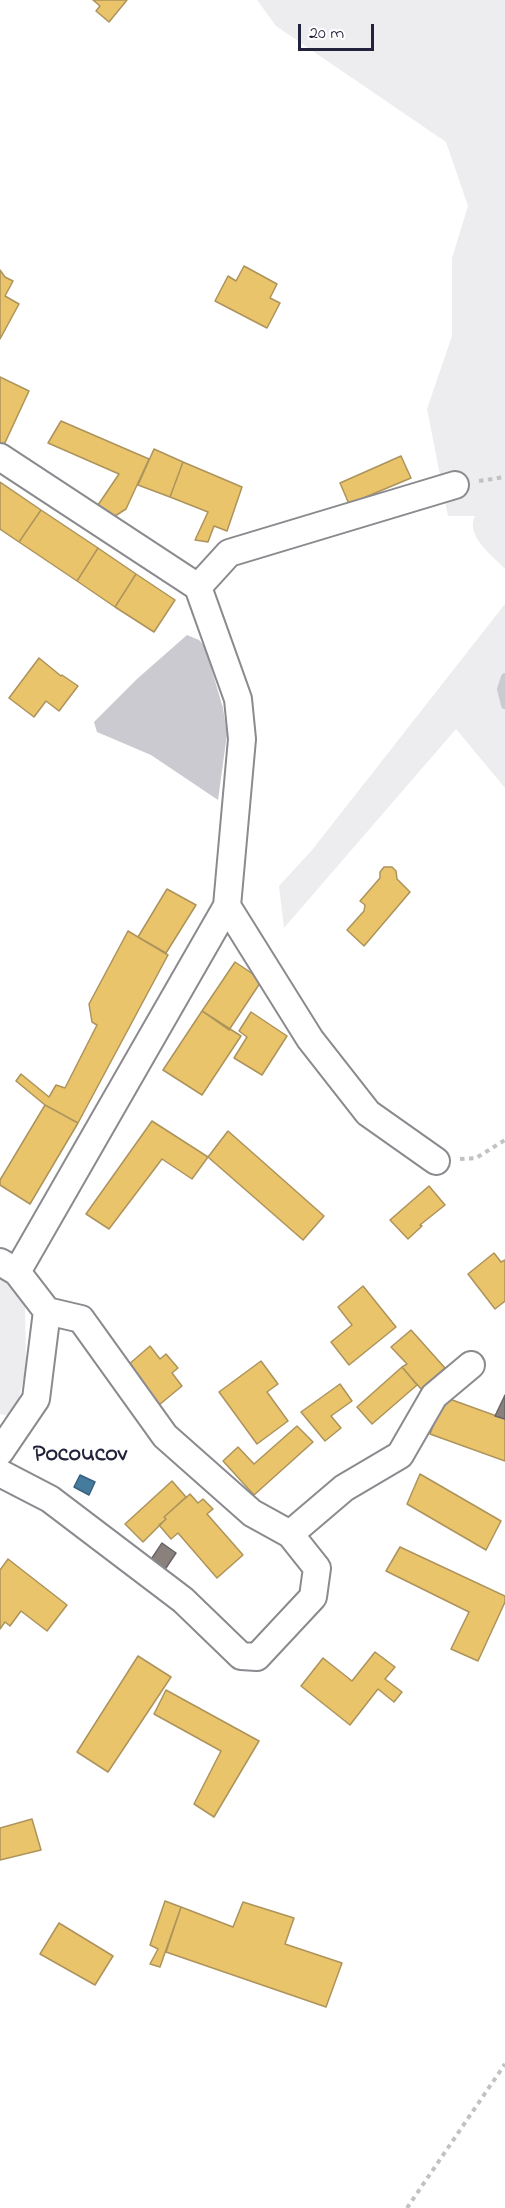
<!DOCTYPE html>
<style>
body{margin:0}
#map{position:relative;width:505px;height:2208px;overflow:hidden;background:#fff;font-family:"Indie Flower",sans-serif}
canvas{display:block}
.scale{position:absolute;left:298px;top:24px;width:76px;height:27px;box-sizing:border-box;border:3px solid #22223b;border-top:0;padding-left:8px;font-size:18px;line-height:21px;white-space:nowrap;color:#22223b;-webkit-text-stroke:4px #fff;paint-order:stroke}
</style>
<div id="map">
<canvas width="505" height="2208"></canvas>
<div class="scale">20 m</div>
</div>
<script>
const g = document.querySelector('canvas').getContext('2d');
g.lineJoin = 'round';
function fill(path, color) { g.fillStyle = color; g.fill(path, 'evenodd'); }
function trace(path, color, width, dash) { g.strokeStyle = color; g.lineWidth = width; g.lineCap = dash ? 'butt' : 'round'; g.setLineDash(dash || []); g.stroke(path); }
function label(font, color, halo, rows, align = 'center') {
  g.font = font + ' "Indie Flower",sans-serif'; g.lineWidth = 6; g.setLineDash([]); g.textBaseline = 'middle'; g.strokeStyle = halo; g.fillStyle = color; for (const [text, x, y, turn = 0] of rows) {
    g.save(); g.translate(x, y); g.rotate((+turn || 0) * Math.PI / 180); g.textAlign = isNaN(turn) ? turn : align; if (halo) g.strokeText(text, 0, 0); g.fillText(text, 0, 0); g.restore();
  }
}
fill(new Path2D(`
 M257,0h248v569c-13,-14 -40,-33 -30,-53h-27l-21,-107 25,-73v-78l16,-52 -22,-64 -170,-116z
 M505,604v184l-49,-59 -172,199 -5,-42 33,-36z
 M0,1273l8,5 17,28 1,62 -8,34 -8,14 -10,-2z`), '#ededef');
fill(new Path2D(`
 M187,635l12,5 6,7 18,61 4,26 -9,66 -67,-45 -54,-23 -3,-10 43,-43z`), '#cacad0');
const homes = new Path2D(`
 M93,0h34l-18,22 -13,-11 4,-5z
 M244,266l33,18 -7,14 10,5 -13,25 -52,-27 13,-25 8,5z
 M0,270l5,7 8,4 -8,15 14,8 -19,35z
 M0,377l29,14 -26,56 -3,-1z
 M61,421l88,38 -23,50 -11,7 -17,-11 21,-31 -71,-31z
 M154,449l29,13 -13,35 -32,-12z
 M401,456l10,22 -62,26 -9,-21z
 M183,462l59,25 -15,44 -13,-5 -6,16 -13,-2 13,-28 -38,-15z
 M0,482l41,28 -22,32 -19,-13z
 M41,510l57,38 -21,33 -58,-39z
 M98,548l38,26 -21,33 -38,-26z
 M136,574l39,26 -21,32 -39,-25z
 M39,658l22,18 1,-1 16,11 -19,25 -13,-10 -12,16 -25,-19z
 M384,867h8l4,4 1,8 13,13 -46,54 -17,-16 17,-19 1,-6 -5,-4 20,-23v-6z
 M167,889l29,16 -30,48 -28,-16z
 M128,931l40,24 -90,168 -33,-18 -29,-24 5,-7 28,23 7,-12 9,3 32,-63 -5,-3 -3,-18z
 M235,962l27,18 -33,50 -27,-19z
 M202,1011l39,25 -39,59 -39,-25z
 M251,1012l36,24 -25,39 -28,-17 13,-21 -8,-6z
 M45,1105l33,18 -48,81 -30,-19v-5z
 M152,1121l56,36 -16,22 -30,-20 -53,70 -23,-15z
 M228,1131l96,85 -21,24 -95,-83z
 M429,1186l16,19 -25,20 2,1 -14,13 -18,-19z
 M494,1253l7,9 4,-2v41l-10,8 -27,-35z
 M363,1286l33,41 -47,38 -18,-23 21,-17 -14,-18z
 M411,1330l34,38 -24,21 -19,-22 5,-3 -16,-17z
 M150,1346l10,13 6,-5 12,14 -6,5 10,13 -23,19 -31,-40z
 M261,1361l17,23 -11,8 21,29 -31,23 -38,-52z
 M402,1367l15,18 -45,39 -15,-17z
 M340,1384l12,17 -21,15 10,12 -16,13 -24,-29z
 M444,1397l61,22v42l-75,-27z
 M297,1426l16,16 -59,53 -31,-34 15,-14 16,17z
 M420,1474l81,47 -15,29 -79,-46z
 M172,1481l14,16 -22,20 2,2 -23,23 -18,-18z
 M190,1494l8,9 5,-4 10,10 -6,5 36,41 -26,23 -39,-45 -7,6 -12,-14 7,-6 -2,-2z
 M400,1547l105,49v6l-27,59 -27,-12 18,-37 -83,-41z
 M8,1559l59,46 -20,26 -26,-20 -11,15 -5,-4 -5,7v-59z
 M375,1652l20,15 -10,12 17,13 -8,10 -16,-13 -28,36 -49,-39 22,-28 29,23z
 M138,1656l33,21 -63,95 -31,-20z
 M166,1690l93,51 -45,76 -20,-13 27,-53 -67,-37z
 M32,1819l9,31 -41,10v-32z
 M165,1901l16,6 -21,60 -10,-3 8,-15 -8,-4z
 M243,1902l51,16 -9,26 57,19 -16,44 -160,-55 15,-45 52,20z
 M59,1923l54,33 -18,29 -55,-31z`);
fill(homes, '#e9c46a');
trace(homes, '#ad935c', 1.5);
const public = new Path2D(`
 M80,1475l15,7 -6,13 -15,-8z`);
fill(public, '#457b9d');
trace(public, '#3a6080', 1.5);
const industry = new Path2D(`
 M505,1395v24l-10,-3z
 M162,1543l14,10 -12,18 -14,-10z`);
fill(industry, '#8a817c');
trace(industry, '#6b6468', 1.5);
trace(new Path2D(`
 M505,677l-4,12 4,16`), '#cacad0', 8);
const street = new Path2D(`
 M0,457l198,130 40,112 4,40 -15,167 -210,366
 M198,587l31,-34 226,-68
 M227,906l83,133 58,74 68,48
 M0,1262l17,10 30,39 -11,88 -36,53
 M47,1311l34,8 84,117 87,77 38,21 54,-46 56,-33 34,-59 37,-31
 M0,1473l50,26 133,101 58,56 16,1 56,-60 4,-29 -27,-34`);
trace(street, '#8a8a8f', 30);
trace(new Path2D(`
 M479,481l26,-4
 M460,1159l16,-1 29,-18
 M407,2208l98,-144`), '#c2c2c4', 4, [4.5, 4.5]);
trace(street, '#fff', 26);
label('bold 24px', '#22223b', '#fff', [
 ["Pocoucov",80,1456]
]);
</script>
